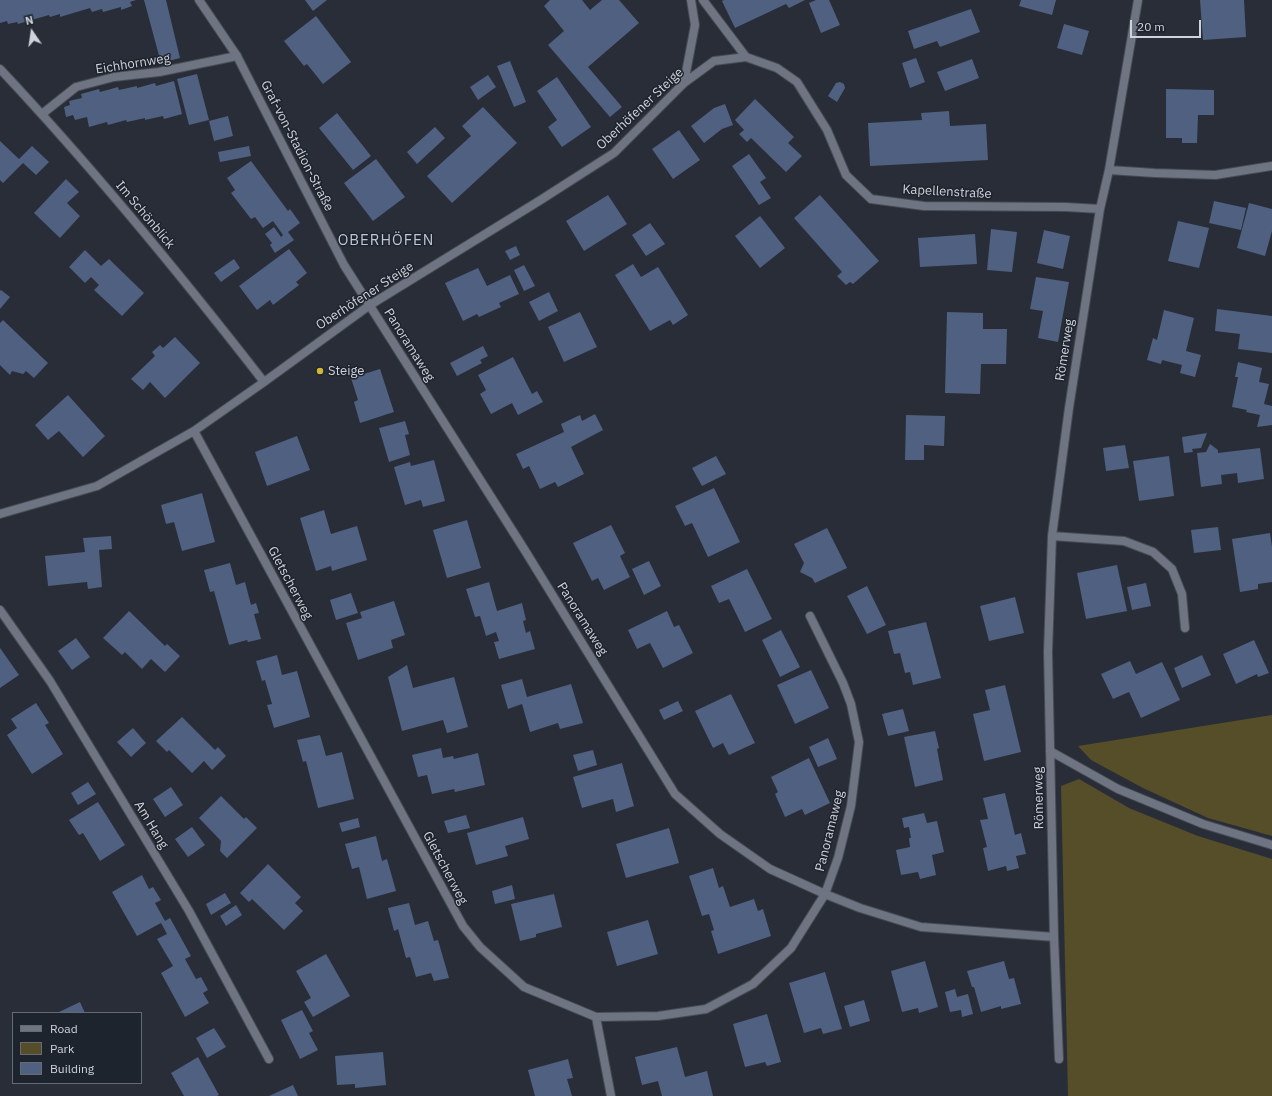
<!DOCTYPE html>
<meta charset="utf-8">
<style>
body{margin:0}
#map{position:relative;width:1272px;height:1096px;overflow:hidden;background:#282d38;font-family:"IBM Plex Sans",sans-serif}
canvas{display:block}
.legend{position:absolute;left:12px;top:1012px;width:130px;height:72px;box-sizing:border-box;background:#1e242e;border:1px solid #656a73;margin:0;padding:5px 7px;list-style:none;font-size:12px;color:#cfd3da}
.legend li{display:flex;align-items:center;gap:8px;height:20px}
.legend b{width:20px;border:1px solid #656a73}
.north{position:absolute;left:12px;top:12px;width:40px;height:40px;-webkit-text-stroke:3px #1e242e;paint-order:stroke;rotate:347deg;font-size:11px;font-weight:700;line-height:16px;text-align:center;color:#cfd3da}
.north::after{content:'';display:block;margin:auto;width:14px;height:18px;background:#cfd3da;clip-path:polygon(50% 0,100% 100%,50% 72%,0 100%)}
.scale{position:absolute;left:1130px;top:20px;width:71px;height:18px;box-sizing:border-box;border:2px solid #cfd3da;border-top:0;padding-left:5px;font-size:12px;line-height:14px;white-space:nowrap;color:#cfd3da;-webkit-text-stroke:3px #1e242e;paint-order:stroke}
</style>
<div id="map">
<canvas width="1272" height="1096"></canvas>
<ul class="legend">
<li><b style="height:5px;background:#6e7481"></b>Road</li>
<li><b style="height:11px;background:#564e29"></b>Park</li>
<li><b style="height:11px;background:#4f6081"></b>Building</li>
</ul>
<div class="north">N</div>
<div class="scale">20 m</div>
</div>
<script>
const g = document.querySelector('canvas').getContext('2d');
g.lineJoin = 'round';
function fill(path, color) { g.fillStyle = color; g.fill(path, 'evenodd'); }
function trace(path, color, width, dash) { g.strokeStyle = color; g.lineWidth = width; g.lineCap = dash ? 'butt' : 'round'; g.setLineDash(dash || []); g.stroke(path); }
function label(font, color, halo, rows, align = 'center') {
  g.font = font + ' "IBM Plex Sans",sans-serif'; g.lineWidth = 3; g.setLineDash([]); g.textBaseline = 'middle'; g.strokeStyle = halo; g.fillStyle = color; for (const [text, x, y, turn = 0] of rows) {
    g.save(); g.translate(x, y); g.rotate((+turn || 0) * Math.PI / 180); g.textAlign = isNaN(turn) ? turn : align; if (halo) g.strokeText(text, 0, 0); g.fillText(text, 0, 0); g.restore();
  }
}
fill(new Path2D(`
 M1272,715v121l-64,-18 -65,-30 -52,-28 -13,-14z
 M1079,779l50,29 69,28 74,23v237h-204l-7,-310z`), '#564e29');
fill(new Path2D(`
 M0,0h136l-6,2 2,4 -11,4v-3l-18,5 -1,-3 -10,3 -2,-4 -30,9v-3l-10,3 -1,-2 -31,9 -1,-2 -9,2 -1,-3 -7,2z
 M144,0h22l14,58 -19,5z
 M305,0h22l-14,11z
 M550,0h32l8,10 12,-10h17l20,23 -51,44 34,40 -12,10 -62,-72 16,-14 -20,-25z
 M724,0h81l-16,8 -3,-4 -51,24 -13,-27z
 M816,0h13l11,25 -19,8 -12,-30z
 M1021,0h35l-4,15 -33,-9z
 M1200,0h44l2,37 -43,3z
 M971,9l9,23 -40,15 -3,-6 -23,8 -6,-18z
 M316,16l35,46 -28,22 -16,-20 -3,2 -20,-25z
 M1064,24l25,7 -7,24 -25,-7z
 M916,58l9,24 -15,6 -8,-25z
 M972,59l7,19 -34,13 -8,-19z
 M510,61l16,41 -12,5 -17,-41z
 M197,74l12,46 -20,5 -12,-46z
 M488,75l8,12 -18,13 -8,-13z
 M557,77l34,50 -29,20 -14,-20 9,-7 -20,-29z
 M174,81l8,33 -18,5 -1,-3 -18,4v-2l-18,4 -1,-2 -18,5 -1,-3 -18,5 -2,-10 -12,3 -2,-5 -7,2 -2,-10 6,-2 -1,-4 13,-3 -1,-4 18,-5 1,3 18,-5 1,3 18,-4v2l18,-5 1,3z
 M840,82l4,2 1,4 -8,14 -9,-6 8,-13z
 M1166,89l48,1v25h-16l-1,28h-15v-5h-16z
 M755,99l39,38 -6,6 14,13 -16,16 -35,-34 -4,4 -8,-8 5,-4 -9,-10z
 M725,104l8,21 -11,4 -18,14 -13,-17 23,-18z
 M483,107l34,36 -65,60 -25,-27 44,-40 -9,-10z
 M949,111l1,15 36,-2 2,36 -118,6 -2,-43 54,-3 -1,-7z
 M337,113l34,43 -18,14 -34,-42z
 M228,116l5,20 -19,5 -5,-20z
 M435,127l10,11 -28,26 -10,-12z
 M679,130l21,30 -27,19 -21,-30z
 M0,141l19,18 13,-13 17,16 -13,13 -13,-12 -20,20 -3,-3z
 M249,146l2,10 -31,6 -2,-10z
 M749,154l17,24 -6,4 11,16 -12,7 -27,-39z
 M376,159l29,38 -32,24 -29,-38z
 M251,161l37,50 2,-2 10,14 -12,9 6,8 -19,13 -5,-8 2,-2 -7,-9 9,-7 7,10 2,-2 -10,-14 -10,7 -8,-11 -4,2 -20,-26 4,-3 -8,-12z
 M66,179l13,13 -12,11 13,13 -20,22 -26,-25z
 M608,195l19,29 -43,27 -18,-30z
 M820,195l59,66 -26,23 -3,-2 -4,3 -9,-9 5,-4 -48,-54z
 M1214,201l32,7 -5,22 -32,-7z
 M1249,203l23,6v22l-7,25 -28,-8z
 M760,216l25,32 -25,20 -25,-32z
 M1178,221l31,7 -10,40 -31,-7z
 M650,223l15,21 -19,12 -14,-21z
 M991,229l26,3 -5,40 -25,-2z
 M1044,230l26,6 -7,33 -26,-6z
 M975,234l2,30 -57,3 -2,-29z
 M516,246l4,9 -10,5 -5,-9z
 M289,249l18,24 -11,9 3,3 -26,20 -3,-5 -13,10 -18,-24z
 M85,250l16,16 8,-7 35,34 -22,23 -28,-26 5,-5 -8,-8 -6,6 -16,-16z
 M234,259l6,9 -19,14 -7,-9z
 M633,264l8,13 17,-10 30,48 -15,10 -3,-5 -20,11 -35,-56z
 M524,265l11,21 -11,5 -10,-21z
 M478,268l9,18 23,-11 9,19 -20,9 2,4 -22,10 -2,-3 -14,7 -18,-38z
 M1036,277l33,5 -11,60 -20,-4 5,-27 -13,-2z
 M1,290l9,7 -10,12v-18z
 M549,292l9,19 -19,10 -10,-19z
 M1217,309l55,7v37l-34,-4 2,-15 -25,-3z
 M1164,310l30,8 -8,33 15,4 -6,22 -15,-4 2,-8 -20,-5 -1,4 -14,-4 6,-22 4,2z
 M580,312l17,35 -33,15 -16,-35z
 M947,312l36,1v16h24l-1,35h-25l-1,30 -35,-1z
 M3,320l45,43 -14,15 -8,-7 -3,3 -11,-3 -2,4 -10,-10v-42z
 M175,337l25,26 -35,35 -15,-16 -7,8 -12,-11 24,-23 -3,-4 8,-7 3,3z
 M483,346l5,10 -8,4 2,3 -25,13 -7,-13z
 M513,357l19,37 5,-3 6,11 -25,13 -6,-12 -21,11 -11,-20 6,-4 -8,-15z
 M1238,362l24,6 -3,14 10,2 -5,20 8,2v19l-15,2 3,-12 -14,-3 1,-2 -15,-3 6,-30h-3z
 M380,369l14,43 -34,11 -6,-21 4,-2 -7,-22z
 M68,395l37,41 -22,21 -24,-26 -11,9 -13,-15z
 M595,414l8,16 -32,17 13,27 -26,13 -3,-5 -15,7 -11,-23 -6,3 -7,-15 48,-22 -3,-8 19,-9 2,6z
 M906,415l39,1 -1,30 -20,-1v15h-19z
 M405,421l4,13 -4,1 5,20 -21,7 -10,-34z
 M1207,433l-6,15 -9,1 1,3 -9,1 -2,-16z
 M297,436l13,34 -43,16 -12,-34z
 M1210,444l8,6v3l42,-5 4,31 -26,4 -1,-10 -16,2 1,9 -21,3 -4,-34 9,-1z
 M1125,445l4,23 -23,3 -3,-23z
 M716,456l10,18 -24,12 -10,-18z
 M1169,456l5,40 -35,5 -6,-40z
 M434,460l11,41 -22,6 -2,-7 -16,5 -11,-38 16,-5 1,4z
 M714,488l26,54 -32,15 -16,-34 -7,3 -10,-20z
 M202,493l13,49 -33,9 -8,-29 -8,2 -5,-19z
 M324,510l7,24 26,-8 10,34 -35,11 -1,-5 -15,5 -16,-53z
 M467,520l14,48 -34,10 -14,-48z
 M611,525l14,28 -5,3 10,21 -26,13 -6,-12 -6,3 -19,-38z
 M1218,527l3,23 -27,3 -3,-23z
 M827,528l20,40 -32,15 -3,-5 -12,-6 4,-9 -10,-19z
 M1270,533l2,14v35l-14,2v5l-18,3 -8,-53z
 M111,536l1,13 -13,1 3,37 -14,2 -1,-7 -39,4 -3,-30 40,-4 -2,-14z
 M649,561l12,25 -17,9 -12,-26z
 M230,563l6,22 9,-3 6,23 5,-2 3,10 -5,1 7,25 -13,3 -1,-2 -18,5 -15,-54 -4,1 -6,-22z
 M1117,565l10,46 -41,8 -9,-46z
 M747,569l25,50 -27,13 -16,-33 -10,4 -8,-17z
 M489,582l8,29 25,-8 4,17 -3,1 3,12 4,-2 5,18 -36,10 -5,-17 5,-1 -3,-9 -10,4 -6,-20 -5,1 -9,-28z
 M1146,583l5,23 -19,4 -5,-23z
 M867,586l19,39 -19,9 -20,-38z
 M351,593l7,20 -22,7 -6,-20z
 M1015,597l9,36 -35,8 -9,-35z
 M394,601l11,34 -14,5 2,8 -35,12 -12,-37 16,-5 -2,-6z
 M129,611l36,35 2,-2 13,12 -15,16 -14,-13 -9,10 -17,-17 -3,3 -19,-17z
 M667,611l7,16 5,-2 14,28 -30,15 -13,-25 -13,6 -9,-19z
 M926,622l15,56 -28,7 -3,-13 -5,1 -5,-20 -6,1 -6,-23z
 M781,630l19,37 -20,10 -18,-37z
 M76,638l14,19 -18,13 -14,-19z
 M1254,640l15,33 -11,4 -1,-3 -21,10 -13,-30z
 M0,648l19,27 -19,13z
 M277,655l5,20 15,-4 13,46 -36,11 -7,-23 5,-1 -7,-24 -3,1 -6,-20z
 M1202,655l9,20 -29,13 -8,-20z
 M1130,661l6,13 26,-12 18,38 -39,18 -12,-26 -16,7 -12,-25z
 M407,665l6,23 41,-11 14,50 -21,6 -4,-13 -41,11 -14,-54z
 M811,670l18,38 -34,16 -18,-39z
 M522,679l5,18 44,-13 12,39 -23,6 -2,-6 -28,9 -8,-28 -14,5 -7,-24z
 M1005,685l16,67 -37,9 -11,-47 17,-4 -5,-20z
 M731,694l24,49 -26,12 -6,-12 -10,5 -18,-37z
 M678,701l5,10 -19,9 -5,-10z
 M36,703l13,20 -4,2 18,29 -31,20 -25,-39 10,-7 -6,-9z
 M903,709l6,22 -21,5 -6,-22z
 M182,717l33,33 3,-3 8,9 -14,14 -8,-9 -12,12 -23,-23 -2,2 -11,-11z
 M133,728l13,15 -15,14 -14,-15z
 M935,731l4,17 -2,1 6,31 -28,7 -11,-50z
 M320,735l6,21 16,-4 12,47 -36,9 -12,-47 -3,1 -6,-22z
 M828,738l9,21 -19,8 -9,-20z
 M441,748l2,10 10,-2 1,3 24,-6 7,32 -30,7 -1,-3 -22,5 -5,-19 -9,2 -6,-22z
 M593,750l4,15 -19,6 -5,-16z
 M809,758l21,45 -25,12 -3,-6 -17,8 -10,-23 3,-2 -7,-15z
 M622,763l12,43 -18,6 -3,-13 -31,9 -9,-31z
 M88,782l8,12 -18,11 -7,-12z
 M171,787l12,18 -18,12 -12,-18z
 M1005,793l10,42 6,-2 5,21 -10,2 3,12 -12,3 -1,-5 -18,5 -5,-23 4,-1 -7,-27 8,-1 -5,-21z
 M221,796l23,23 2,-2 11,11 -30,30 -7,-7 1,-10 -22,-23z
 M98,802l27,43 -25,16 -17,-28 -4,2 -10,-15z
 M924,813l3,10 10,-2 7,31 -12,3 4,20 -16,4 -2,-7 -17,3 -5,-25 14,-3 -1,-9h2l-2,-11 -5,1 -2,-10z
 M466,815l4,13 -22,5 -4,-12z
 M523,817l6,22 -24,7 3,10 -32,9 -9,-32z
 M358,818l2,9 -18,5 -3,-9z
 M192,827l13,18 -17,12 -13,-18z
 M669,828l10,35 -53,15 -10,-34z
 M376,836l6,25 5,-2 9,32 -29,8 -8,-32 -7,2 -7,-25z
 M268,864l33,33 -6,6 8,8 -19,19 -32,-31 -3,3 -9,-9z
 M713,868l6,20 4,-2 7,21 24,-8 4,12 5,-2 8,27 -53,18 -7,-23 3,-1 -5,-16 -7,2 -13,-40z
 M142,875l7,14 4,-2 8,13 -6,3 10,18 5,-3 21,38 -6,3 11,20 5,-2 7,13 -5,3 6,10 -24,14 -24,-44 12,-7 -16,-27 10,-5 -6,-11 -24,13 -25,-44z
 M512,885l3,14 -20,5 -3,-13z
 M225,893l6,10 -20,12 -5,-11z
 M554,894l8,33 -26,7v3l-16,4 -9,-37z
 M409,903l6,22 13,-4 6,20 4,-1 11,38 -15,3 -3,-8 -15,4 -6,-20 -4,1 -8,-29 -4,2 -6,-23z
 M236,905l6,10 -16,11 -6,-10z
 M648,920l10,34 -41,12 -10,-34z
 M326,954l24,42 -37,21 -9,-15 7,-4 -15,-27z
 M925,961l13,46 -19,6 -1,-5 -16,4 -11,-41z
 M1004,961l5,18 5,-1 7,26 -20,5v-3l-20,6 -7,-25h-2l-5,-16z
 M825,972l17,57 -19,5 -2,-6 -17,5 -15,-50z
 M955,989l2,8 11,-3 5,20 -11,3 -1,-7 -11,2 -5,-20z
 M864,1000l6,21 -20,6 -6,-21z
 M80,1002l5,11h-26v-1z
 M302,1010l11,21 -4,2 9,17 -18,9 -19,-39z
 M767,1014l14,48 -14,4 -2,-4 -20,5 -12,-43z
 M214,1028l12,19 -19,11 -11,-20z
 M677,1047l8,30 22,-6 6,25h-51l-4,-15 -16,4 -7,-28z
 M383,1052l3,33 -31,3v-4l-18,1 -2,-29z
 M198,1057l21,38 -2,1h-33l-13,-23z
 M568,1059l5,19 -6,1 5,17h-37l-7,-26z
 M293,1085l5,11h-29z`), '#4f6081');
const lane = new Path2D(`
 M42,114l34,-27 38,-10 45,-5 78,-16`);
const street = new Path2D(`
 M199,0l38,56 107,209 180,284 151,245 45,40 50,35 55,25 35,14 61,19 133,10
 M703,0l43,57
 M0,69c94,100 180,205 264,313
 M684,83l11,-58 -4,-25
 M1109,170l46,3 60,2 57,-9
 M194,431l269,495 17,21 44,40 72,30 62,-1 48,-7 47,-25 38,-36 34,-54 13,-36 13,-52 8,-64 -8,-38 -8,-21 -33,-67
 M0,514l97,-28 97,-55 70,-49 106,-77 169,-104 75,-48 70,-70 30,-22 32,-4 31,11 20,14 30,48 19,45 25,24 53,7 142,1 34,2
 M1052,536l72,5 29,11 19,17 10,25 3,34
 M0,610l50,71 139,230 80,148
 M1050,751l68,38 85,35 69,21
 M596,1017l15,79
 M1059,1059l-5,-122 -6,-285 4,-116 17,-128 31,-199 9,-39 29,-170`);
trace(lane, '#464b53', 10);
trace(street, '#464b53', 10);
trace(lane, '#6e7481', 8);
trace(street, '#6e7481', 8);
for (const [x, y, r, color] of [
 [320,371,4,"#d0b837"]
]) { const dot = new Path2D(); dot.arc(x, y, r, 0, 2 * Math.PI); g.fillStyle = color; g.fill(dot); trace(dot, '#1e242e', 1.5); }
label('13px', '#cfd3da', '#1e242e', [
 ["Eichhornweg",133,64,-9],
 ["Oberhöfener Steige",640,109,-43],
 ["Graf-von-Stadion-Straße",297,146,63],
 ["Kapellenstraße",947,192,3],
 ["Im Schönblick",145,215,50],
 ["Oberhöfener Steige",365,296,-33],
 ["Panoramaweg",409,345,58],
 ["Römerweg",1065,350,-81],
 ["Gletscherweg",290,583,62],
 ["Panoramaweg",582,619,58],
 ["Römerweg",1039,798,-91],
 ["Am Hang",151,825,59],
 ["Panoramaweg",830,831,-76],
 ["Gletscherweg",445,868,62]
]);
label('13px', '#cfd3da', '#1e242e', [
 ["Steige",328,371]
], 'left');
g.letterSpacing = '1px';
label('15px', '#bfc7d5', '#1e242e', [
 ["OBERHÖFEN",386,241]
]);
g.letterSpacing = '0px';
</script>
